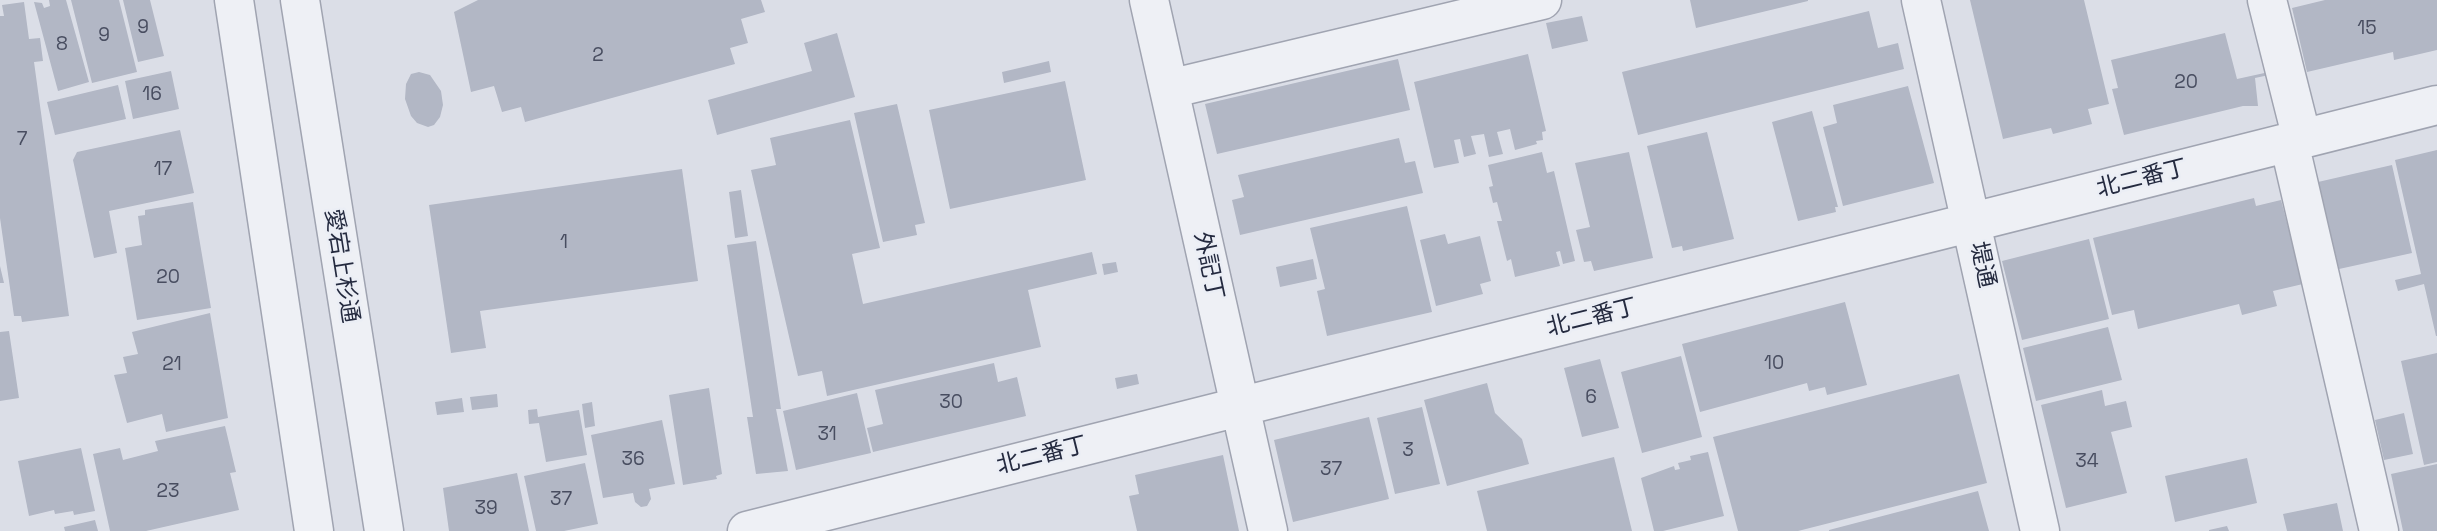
<!DOCTYPE html>
<meta charset="utf-8">
<style>
body{margin:0}
canvas{display:block;background:#dbdee7}
</style>
<canvas width="2437" height="531"></canvas>
<script>
const g = document.querySelector('canvas').getContext('2d');
g.lineJoin = 'round';
function fill(path, color) { g.fillStyle = color; g.fill(path, 'evenodd'); }
function trace(path, color, width, dash) { g.strokeStyle = color; g.lineWidth = width; g.lineCap = dash ? 'butt' : 'round'; g.setLineDash(dash || []); g.stroke(path); }
function label(font, color, halo, rows, align = 'center') {
  g.font = font + ' "Space Grotesk","Noto Sans JP",sans-serif'; g.lineWidth = 5; g.setLineDash([]); g.textBaseline = 'middle'; g.strokeStyle = halo; g.fillStyle = color; for (const [text, x, y, turn = 0] of rows) {
    g.save(); g.translate(x, y); g.rotate((+turn || 0) * Math.PI / 180); g.textAlign = isNaN(turn) ? turn : align; if (halo) g.strokeText(text, 0, 0); g.fillText(text, 0, 0); g.restore();
  }
}
fill(new Path2D(`
 M49,0h17l23,82 -31,9 -24,-89 8,1 2,5 6,-2z
 M71,0h48l18,72 -45,11z
 M123,0h27l14,56 -26,6z
 M478,0h283l4,12 -24,7 7,24 -18,5 5,16 -210,58 -4,-15 -19,5 -8,-26 -23,6 -17,-80z
 M1690,0h118v1l-112,27z
 M1970,0h114l25,104 -21,5 4,15 -39,10 -2,-6 -48,11z
 M2325,0h112v50l-43,10 -1,-8 -86,20 -15,-64z
 M24,2l5,37 11,-1 3,23 -9,1 35,254 -47,6 -1,-6h-7l-14,-98v-202h4l-2,-11z
 M1869,11l9,37 20,-5 6,26 -266,66 -16,-63z
 M1582,16l6,25 -36,8 -6,-26z
 M837,33l18,64 -138,38 -9,-35 104,-29 -8,-28z
 M2225,33l12,46 32,-7v3l-14,3 3,28h-15l-119,29 -12,-46 6,-1 -7,-28z
 M1528,54l18,77 -4,1 1,8 -7,1 1,3 -22,6 -5,-21 -13,3 6,22 -14,3 -5,-23 -13,2 5,18 -12,3 -4,-18 -6,1 5,23 -25,5 -20,-86z
 M1398,59l12,51 -193,44 -12,-50z
 M1049,61l2,11 -47,11 -2,-11z
 M171,71l8,38 -46,10 -8,-38z
 M419,72l11,3 11,16 2,14 -3,12 -6,8 -6,2 -11,-4 -6,-7 -6,-17 1,-15 5,-10z
 M1065,81l21,99 -136,29 -21,-99z
 M118,85l8,34 -71,16 -8,-33z
 M1908,86l26,97 -91,23 -20,-79 14,-4 -4,-18z
 M897,104l28,119 -10,2 2,10 -34,7 -29,-129z
 M1812,111l26,96h-3l1,5 -38,9 -26,-99z
 M850,120l30,128 -28,6 11,50 229,-52 5,22 -69,16 13,57 -214,49 -5,-25 -24,5 -47,-206 25,-5 -6,-27z
 M180,130l14,63 -85,18 8,42 -23,5 -21,-98 4,-8z
 M1707,132l27,107 -51,12 -1,-5 -10,2 -25,-102z
 M1399,138l6,25 10,-2 8,32 -183,42 -8,-35 12,-3 -6,-22z
 M2437,150v186h-1l-12,-52 -26,7 -3,-11 26,-6 -26,-114z
 M1542,152l5,21 7,-2 21,90 -12,3 -3,-13 -4,1 4,14 -45,11 -4,-18 -4,2 -10,-40h5l-5,-19 -4,1 -4,-16 4,-1 -5,-21z
 M1629,152l24,106 -59,13 -3,-10 -7,1 -8,-32 14,-3 -15,-64z
 M2392,165l20,88 -73,16 -21,-87z
 M682,169l16,112 -218,30 6,37 -35,5 -22,-148z
 M741,190l7,46 -13,2 -6,-46z
 M2254,198l2,8 25,-6 22,84 -30,7 4,15 -35,9 -3,-11 -101,25 -4,-19 -22,5 -19,-77z
 M193,202l18,106 -74,12 -12,-72 17,-3 -4,-29 7,-1v-5z
 M1407,206l25,106 -105,24 -10,-45 8,-2 -15,-61z
 M1445,234l3,10 32,-8 11,45 -11,3 3,10 -47,12 -16,-66z
 M2089,239l20,80 -87,21 -20,-79z
 M756,241l25,168h-5l12,62 -32,3 -9,-57h6l-26,-172z
 M1313,259l4,20 -37,8 -4,-20z
 M1116,262l2,10 -14,3 -2,-11z
 M0,266l4,17h-4z
 M1845,302l22,83 -40,10 -2,-8 -16,4 -2,-8 -107,29 -18,-68z
 M210,313l18,105 -62,14 -4,-18 -35,9 -13,-48 13,-2 -4,-16 15,-3 -6,-22z
 M2108,327l14,53 -86,21 -13,-53z
 M9,331l10,67 -19,3v-69z
 M2437,353v109l-13,3 -23,-104z
 M1681,356l21,81 -60,16 -21,-81z
 M1600,359l19,69 -37,9 -18,-69z
 M994,363l4,19 19,-5 9,39 -153,36 -6,-24 16,-4 -8,-34z
 M1137,374l2,10 -22,5 -2,-11z
 M1959,374l28,109 -189,48h-60l-25,-94z
 M1487,383l8,30 27,26 7,25 -82,22 -23,-86z
 M709,388l13,86 -6,2 1,3 -34,6 -14,-90z
 M2102,390l3,16 21,-5 6,26 -21,5 16,61 -61,15 -25,-103z
 M857,393l14,60 -75,17 -13,-59z
 M497,394l1,13 -26,3 -2,-13z
 M462,398l2,14 -27,3 -2,-13z
 M592,402l3,24 -10,2 -3,-24z
 M1422,407l18,77 -45,10 -18,-76z
 M537,409l1,8 41,-7 8,45 -41,7 -7,-39 -10,1 -1,-14z
 M2404,413l9,41 -29,6 -9,-40z
 M1369,417l20,82 -96,23 -19,-82z
 M662,420l13,64 -26,5 2,10 -4,7 -6,1 -6,-5 -2,-9 -30,5 -12,-63z
 M225,426l11,46 -6,1 9,37 -93,21h-36l-17,-77 27,-6 3,12 35,-9 -3,-10z
 M81,448l14,63 -21,4 -1,-4 -18,3 -1,-4 -25,6 -11,-55z
 M1708,452l16,64 -61,15h-9l-13,-53 33,-12 1,4 5,-1 -2,-6 13,-3 -1,-4z
 M1223,455l16,76h-102l-8,-35 10,-2 -4,-19z
 M1614,457l18,74h-145l-10,-40z
 M2247,458l10,45 -82,19 -10,-46z
 M585,463l13,61 -34,7h-28l-12,-55z
 M2437,464v67h-34l-12,-57z
 M517,473l12,58h-80l-6,-43z
 M1978,491l11,40h-160v-1z
 M2337,503l6,28h-56l-4,-17z
 M95,520l3,11h-33l-1,-4z
 M2227,526l2,5h-20v-1z`), '#b2b7c5');
const minor = new Path2D(`
 M1149,0l119,531
 M1921,0l119,531
 M2267,0l35,139
 M1169,89l373,-89
 M2289,142l90,389
 M747,531l1690,-426`);
const tertiary = new Path2D(`
 M234,0l80,531
 M300,0l84,531`);
trace(minor, '#a0a4b1', 41);
trace(tertiary, '#a0a4b1', 41);
trace(minor, '#eef0f5', 38);
trace(tertiary, '#eef0f5', 38);
label('19px', '#484d60', null, [
 ["9",143,28],
 ["15",2367,29],
 ["9",104,36],
 ["8",62,45],
 ["2",598,56],
 ["20",2186,83],
 ["16",152,95],
 ["7",22,140],
 ["17",163,170],
 ["1",564,243],
 ["20",168,278],
 ["10",1774,364],
 ["21",172,365],
 ["6",1591,398],
 ["30",951,403],
 ["31",827,435],
 ["3",1408,451],
 ["36",633,460],
 ["34",2087,462],
 ["37",1331,470],
 ["23",168,492],
 ["37",561,500],
 ["39",486,509]
]);
label('23px', '#242a3f', '#ebeef5', [
 ["北二番丁",2142,179,-14],
 ["堤通",1982,265,78],
 ["愛宕上杉通",341,266,81],
 ["外記丁",1208,266,78],
 ["北二番丁",1592,318,-14],
 ["北二番丁",1042,456,-14]
]);
</script>
